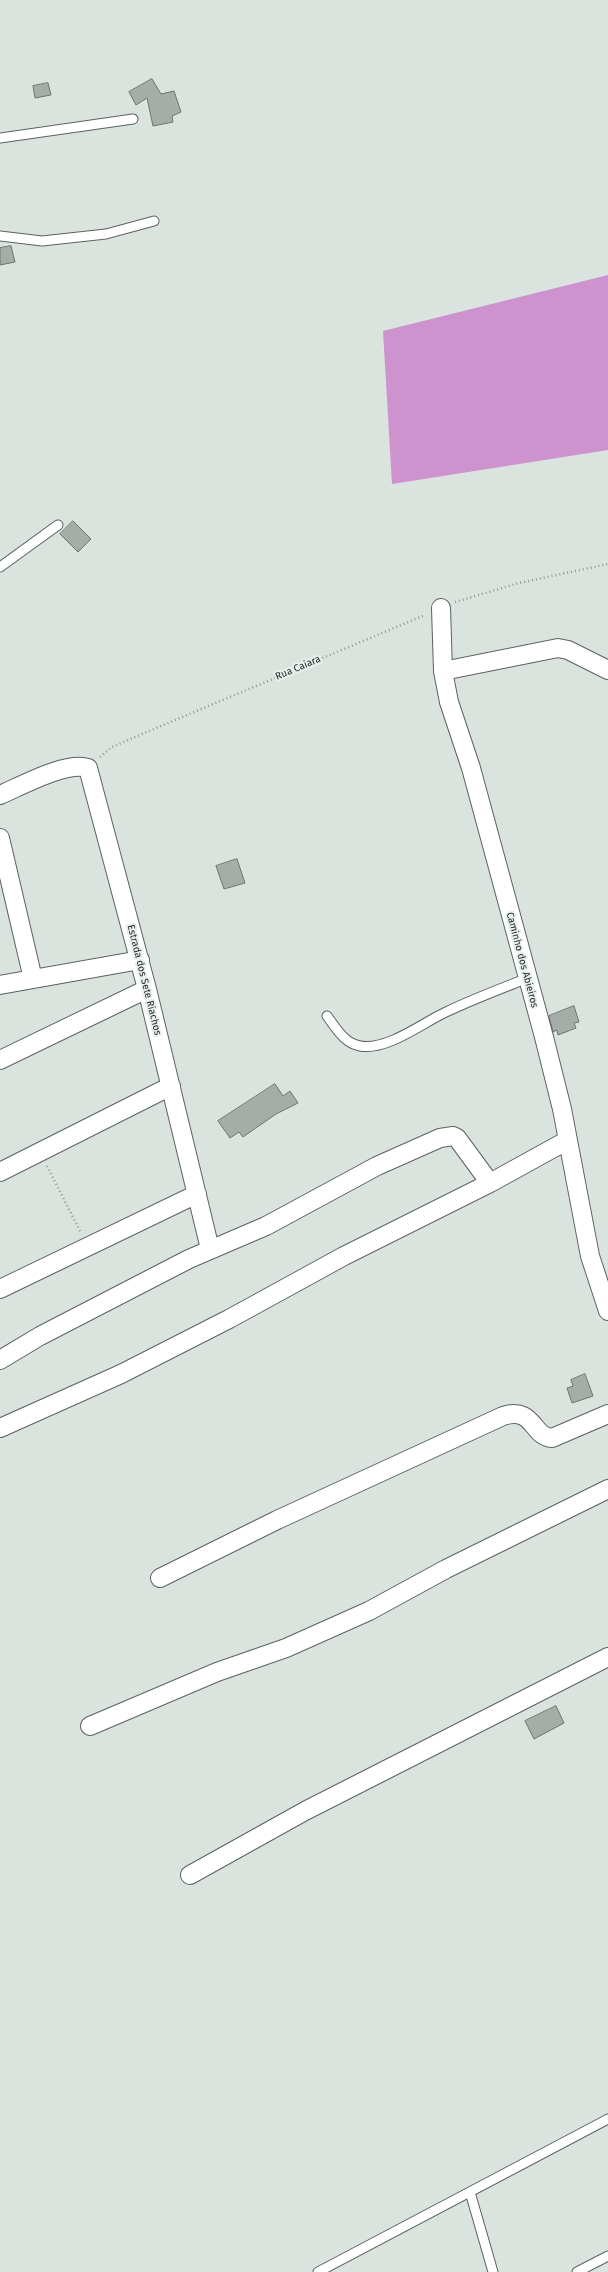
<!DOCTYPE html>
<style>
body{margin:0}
canvas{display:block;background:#dae3de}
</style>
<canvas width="608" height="2272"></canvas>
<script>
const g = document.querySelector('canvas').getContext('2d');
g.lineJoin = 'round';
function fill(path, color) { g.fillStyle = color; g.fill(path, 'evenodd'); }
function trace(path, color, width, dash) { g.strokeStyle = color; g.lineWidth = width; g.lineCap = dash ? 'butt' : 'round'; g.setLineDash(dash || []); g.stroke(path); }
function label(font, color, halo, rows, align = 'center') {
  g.font = font + ' "Fira Sans",sans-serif'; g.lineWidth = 4; g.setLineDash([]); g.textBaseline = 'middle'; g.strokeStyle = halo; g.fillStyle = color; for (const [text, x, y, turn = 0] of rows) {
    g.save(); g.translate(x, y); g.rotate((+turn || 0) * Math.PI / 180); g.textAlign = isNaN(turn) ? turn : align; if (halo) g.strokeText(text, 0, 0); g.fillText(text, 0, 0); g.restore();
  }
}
fill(new Path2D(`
 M608,275v175l-216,34 -9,-153z`), '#ce92cf');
const building = new Path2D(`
 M152,79l9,15 13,-3 7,21 -9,4 1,6 -20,4 -6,-28 -11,7 -7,-13z
 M48,83l3,12 -16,3 -2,-12z
 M11,246l4,16 -15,3v-17z
 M73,521l18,18 -13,13 -18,-18z
 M237,859l8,24 -21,6 -8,-23z
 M574,1006l5,16 -5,1 2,5 -18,7 -1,-5 -4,2 -4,-16z
 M275,1084l8,12 7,-5 8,12 -22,11 -33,23 -4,-5 -9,6 -12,-17z
 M585,1374l8,22 -21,7 -5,-15 6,-2 -2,-6z
 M556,1706l8,17 -30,16 -9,-18z`);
fill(building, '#a5ada8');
trace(building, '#6d7570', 1);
const lane = new Path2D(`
 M0,138l133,-19
 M0,236l42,5 64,-7 48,-13
 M0,567l58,-42
 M327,1016c9,12 17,27 33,30 27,5 62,-23 86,-34 27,-13 54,-23 82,-34
 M470,2192l23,80
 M318,2272l290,-153
 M577,2272l31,-16`);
const street = new Path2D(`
 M441,608l2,63 6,31 22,66 73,269 18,72 28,147 18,55
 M443,671l115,-23 10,2 40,20
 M0,795c21,-9 66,-34 88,-27l59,221 63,260
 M0,838l33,141
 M0,985l140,-25
 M0,1060l147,-71
 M0,1172l171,-86
 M0,1289l197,-95
 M0,1360l40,-24 149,-77 77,-33 111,-60 63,-28 13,-2 4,2 33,45
 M0,1428l121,-54 108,-55 115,-63 146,-73 78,-43
 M160,1578l117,-58 226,-104c31,-10 29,21 49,22l56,-24
 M90,1726l127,-54 69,-24 83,-37 77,-42 162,-80
 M190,1875l115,-64 303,-154`);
trace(lane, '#5b635e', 11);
trace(street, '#5b635e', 20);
trace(new Path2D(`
 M455,602l64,-19 89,-19
 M100,757l12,-10 37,-16 276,-116
 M47,1166l34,67`), '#909793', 2.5, [1, 3]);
trace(lane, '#fff', 9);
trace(street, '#fff', 18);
label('10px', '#252826', '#e7f0eb', [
 ["Rua Caiara",298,668,-23],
 ["Caminho dos Abieiros",522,960,75],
 ["Estrada dos Sete Riachos",144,980,76]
]);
</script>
